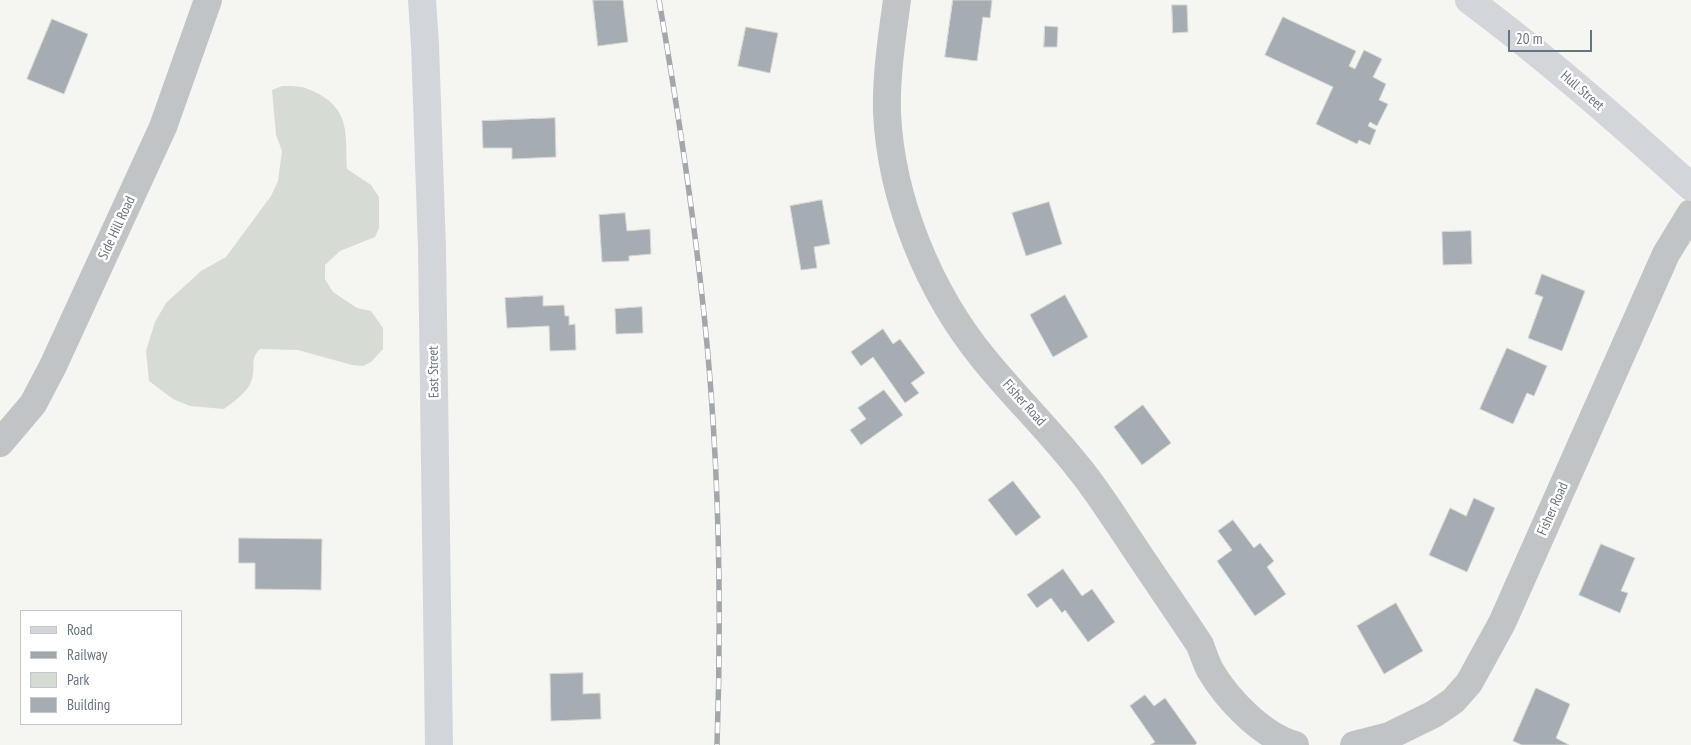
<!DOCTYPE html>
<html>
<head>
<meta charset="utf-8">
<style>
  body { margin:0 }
  #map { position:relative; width:1691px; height:745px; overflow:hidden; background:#f5f5f2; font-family:"PT Sans Narrow",sans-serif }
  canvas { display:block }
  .legend { position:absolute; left:20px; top:610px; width:162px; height:115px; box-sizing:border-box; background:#fff; border:1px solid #c2c7cc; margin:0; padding:6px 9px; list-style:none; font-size:15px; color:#677480 }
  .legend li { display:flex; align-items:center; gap:10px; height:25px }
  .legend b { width:25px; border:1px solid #c2c7cc }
  .scale { position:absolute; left:1508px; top:30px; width:84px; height:22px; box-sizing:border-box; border:2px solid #677480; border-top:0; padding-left:6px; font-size:15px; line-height:18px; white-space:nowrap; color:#677480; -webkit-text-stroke:4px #fff; paint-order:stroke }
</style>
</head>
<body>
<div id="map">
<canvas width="1691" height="745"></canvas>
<ul class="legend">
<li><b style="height:6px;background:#d2d6da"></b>Road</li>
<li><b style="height:6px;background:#a2a7ab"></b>Railway</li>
<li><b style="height:14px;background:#d6dcd3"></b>Park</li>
<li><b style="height:14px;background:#a6adb2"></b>Building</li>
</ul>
<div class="scale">20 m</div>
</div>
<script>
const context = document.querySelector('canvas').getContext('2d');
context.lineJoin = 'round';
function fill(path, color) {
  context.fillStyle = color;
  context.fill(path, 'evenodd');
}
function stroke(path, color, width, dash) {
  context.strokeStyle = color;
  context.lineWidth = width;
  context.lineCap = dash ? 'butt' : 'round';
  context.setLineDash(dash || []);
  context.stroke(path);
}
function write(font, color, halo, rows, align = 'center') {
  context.font = font + ' "PT Sans Narrow",sans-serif';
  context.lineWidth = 5;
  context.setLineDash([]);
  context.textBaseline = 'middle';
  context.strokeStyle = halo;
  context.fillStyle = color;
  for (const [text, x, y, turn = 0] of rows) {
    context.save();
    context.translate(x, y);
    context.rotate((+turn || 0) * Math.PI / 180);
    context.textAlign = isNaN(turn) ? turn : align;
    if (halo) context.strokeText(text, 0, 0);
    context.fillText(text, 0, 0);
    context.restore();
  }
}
fill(new Path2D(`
  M282,86C300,86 303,86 319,94C351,112 345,136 347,169L371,185L379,197V228L375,237L340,251L325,265V279L333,292L357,308L371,311L383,328V349L371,362L363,366L352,365L298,350L260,349C249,360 256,367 252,379C248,393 234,401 224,409L190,406L173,399L149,381L146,351L155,322L166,303L201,271L226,257L271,196L278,181L282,151L276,135L272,90Z`), '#d6dcd3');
const building = new Path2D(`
  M593,0H623L628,42L598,46Z
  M953,0H992L990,18L983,17L977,61L945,57Z
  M1172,5H1187L1188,32L1173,33Z
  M1283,17L1356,51L1349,66L1355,69L1364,50L1382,59L1373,77L1386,84L1379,100L1388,104L1377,126L1370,122L1368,126L1376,130L1370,145L1359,140L1357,144L1316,124L1333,87L1265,55Z
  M52,19L88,34L64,94L27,79Z
  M1045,26L1058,27L1057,47H1044Z
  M746,27L778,33L770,73L738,66Z
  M555,118L556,157L512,159V148H483L482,121Z
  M822,200L830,244L814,247L817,268L801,270L790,206Z
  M1049,202L1062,244L1026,256L1012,213Z
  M625,213L627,231L650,229L651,254L629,256V261L602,262L599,215Z
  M1471,231L1472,264L1443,265L1442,232Z
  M1542,274L1585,291L1562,351L1528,338L1543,297L1535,294Z
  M1065,295L1088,337L1053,357L1030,315Z
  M543,296V306L564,305L565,316H569V325L575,324L576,350L550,351L549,326L507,328L505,298Z
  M642,307L643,333L616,334L615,309Z
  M883,329L893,344L900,339L925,373L911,383L919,393L905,403L873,357L861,366L851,352Z
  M1507,348L1547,366L1534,396L1527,393L1513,424L1480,409Z
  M884,390L903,415L861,445L850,430L866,419L858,408Z
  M1143,405L1171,443L1142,465L1114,427Z
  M1013,481L1041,517L1016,536L988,500Z
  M1474,498L1495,508L1467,572L1429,555L1450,508L1466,516Z
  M1233,520L1254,548L1260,543L1274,561L1267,567L1286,594L1255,616L1217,561L1232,550L1218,531Z
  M239,538L322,539L321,590L255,589V563H239Z
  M1601,544L1635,558L1621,591L1628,593L1620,613L1579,595Z
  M1063,569L1082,596L1092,589L1115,622L1088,642L1065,610L1062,613L1051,598L1037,608L1027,595Z
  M1396,603L1423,651L1384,674L1357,626Z
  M583,673V694L600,693L601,719L551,721L550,674Z
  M1536,688L1570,704L1556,738L1569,745H1522L1513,741Z
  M1145,695L1154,706L1165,698L1197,743L1195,745H1150L1155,742L1130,706Z`);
fill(building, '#a6adb2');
stroke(building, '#d6d6d4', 1);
stroke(new Path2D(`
  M897,0C892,37 886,75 887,113C891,199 929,292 984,359C1014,396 1048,429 1078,467C1097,490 1113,516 1130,541C1153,576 1177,610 1200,645C1203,653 1206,662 1210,670C1227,699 1262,736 1295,745
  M0,443L33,404L53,366L163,127L208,0
  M1354,745L1389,736L1434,714L1453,701L1469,683L1502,623L1666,254L1691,213`), '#c1c4c7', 28);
stroke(new Path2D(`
  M422,0L425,45L432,248L439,745
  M1469,0C1547,58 1620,122 1691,187`), '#d2d6da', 28);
const rail = new Path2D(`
  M659,0C677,104 693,209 704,314C719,457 722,602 717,745`);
stroke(rail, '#a2a7ab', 5.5);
stroke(rail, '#fff', 4, [11]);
write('14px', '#677480', '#fff', [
  ["Hull Street",1582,91,41],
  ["Side Hill Road",117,228,-65],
  ["East Street",434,372,-91],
  ["Fisher Road",1024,403,48],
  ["Fisher Road",1553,509,-66]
]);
</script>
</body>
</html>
